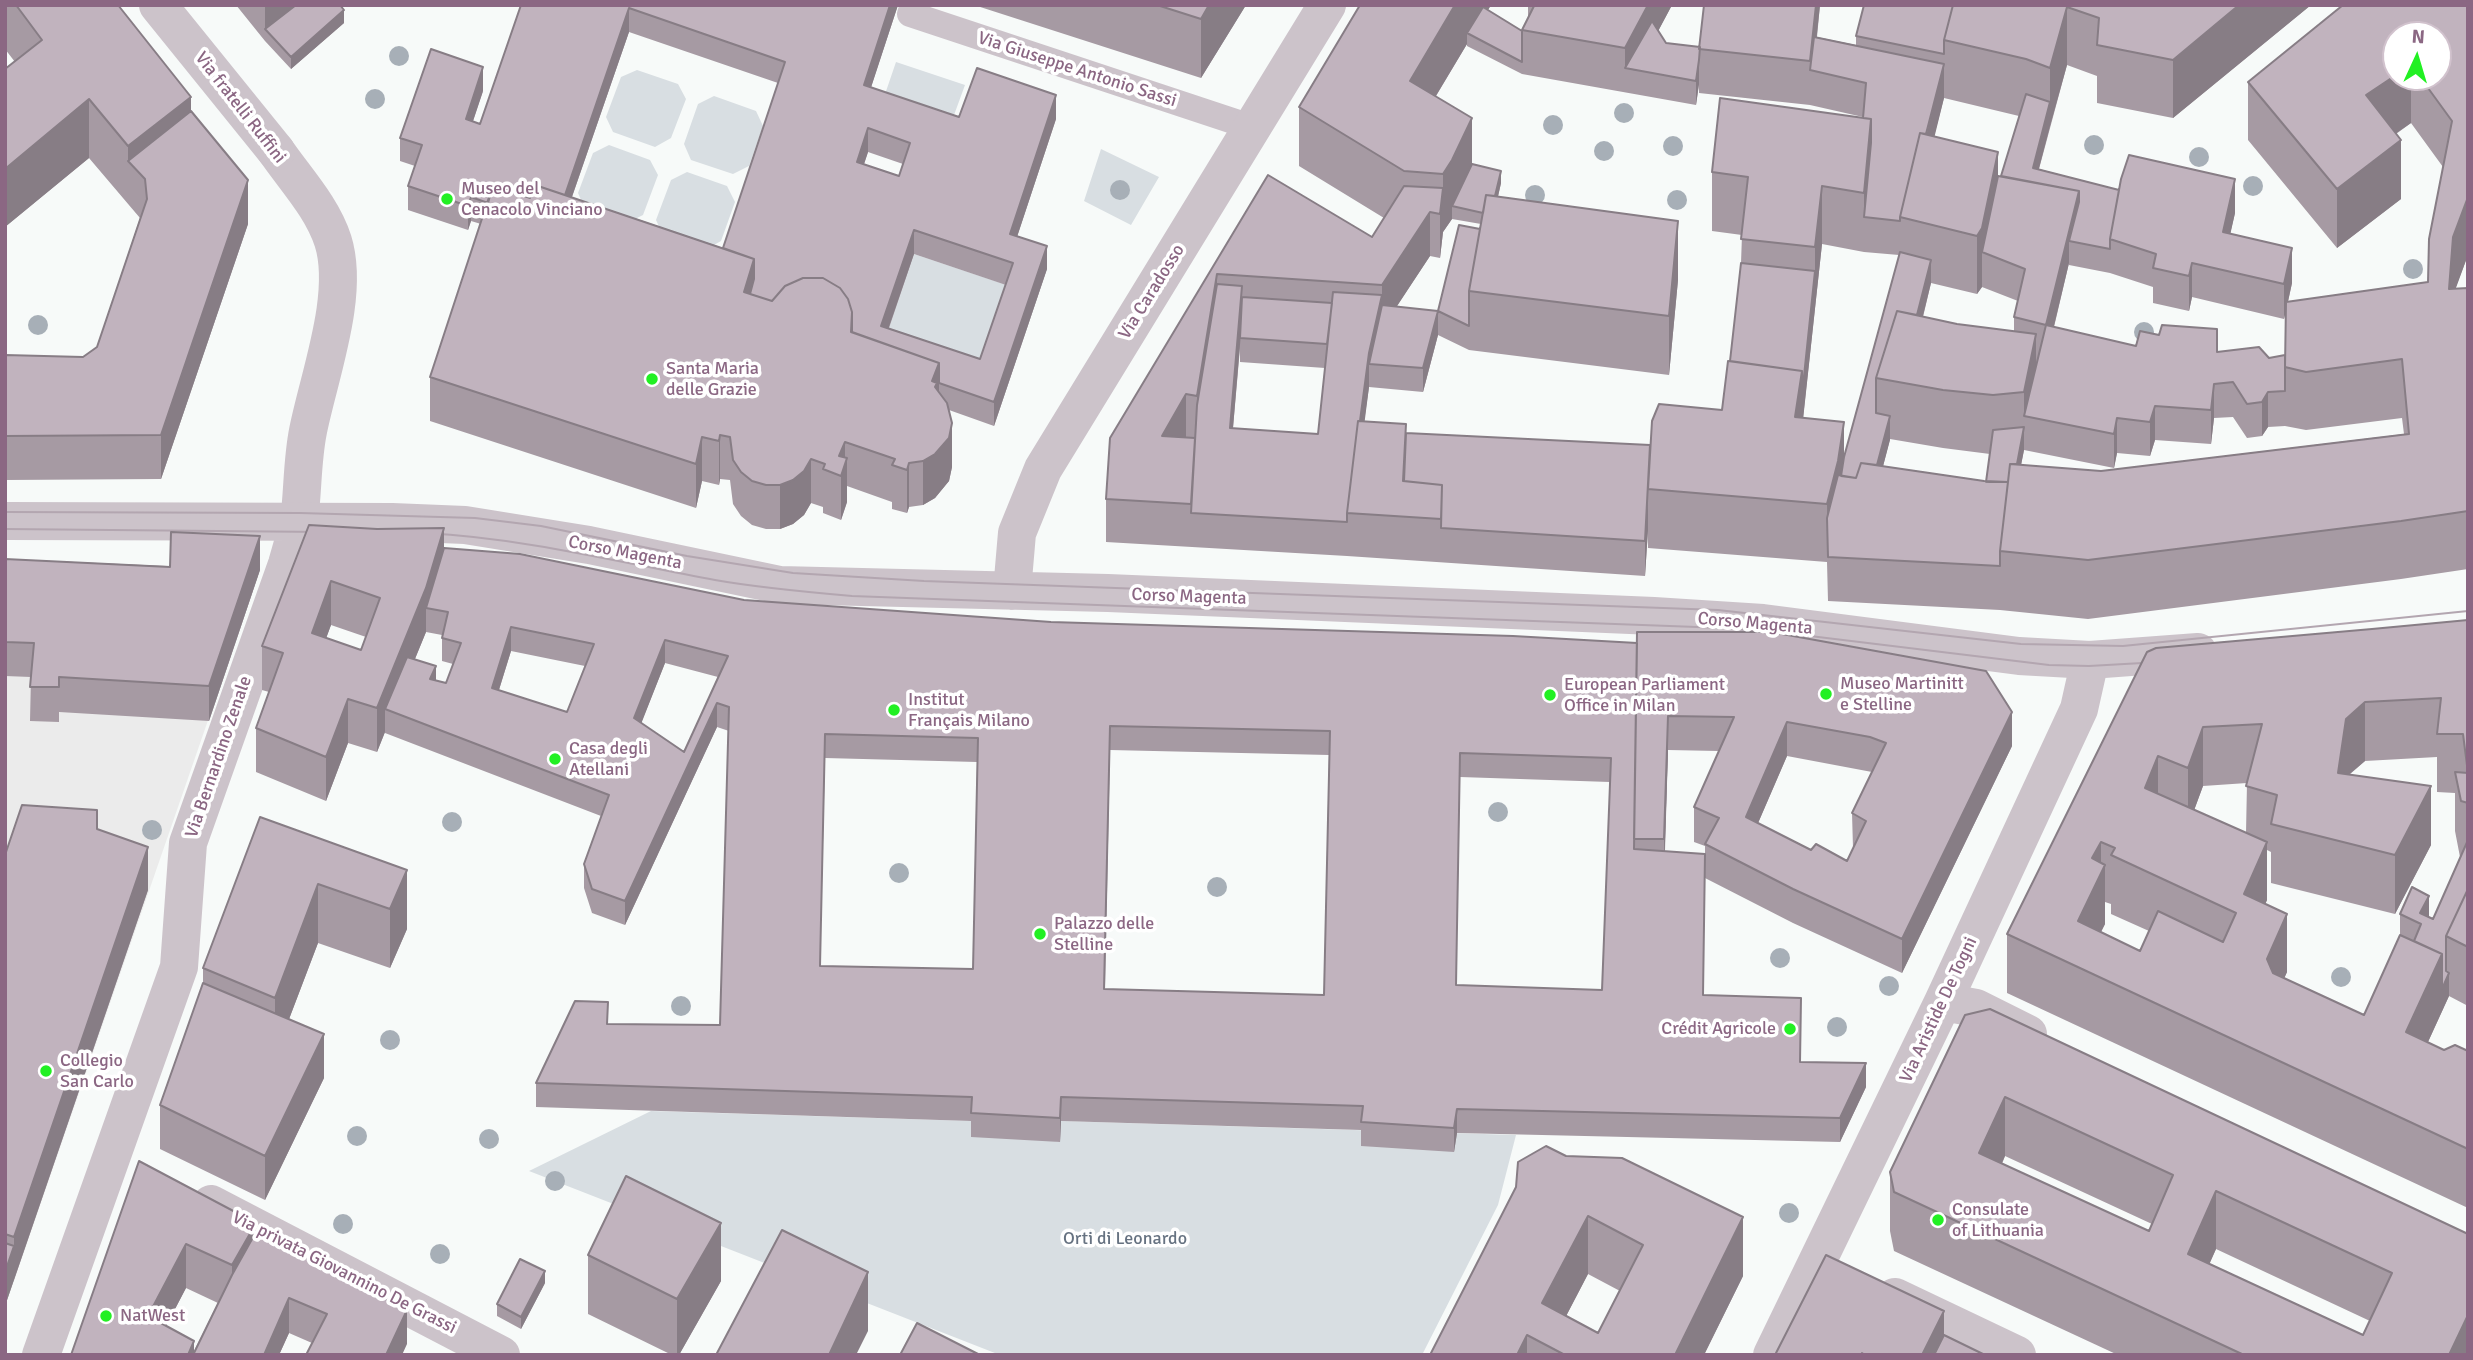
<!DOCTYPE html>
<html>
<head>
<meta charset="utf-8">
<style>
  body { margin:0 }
  #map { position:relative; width:2473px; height:1360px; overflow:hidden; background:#f7faf9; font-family:Signika,sans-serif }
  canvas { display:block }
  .frame { position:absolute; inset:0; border:7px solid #8b6783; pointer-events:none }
  .north { position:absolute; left:2382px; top:21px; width:70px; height:70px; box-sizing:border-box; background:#fff; border:2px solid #d1c2cd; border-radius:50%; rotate:4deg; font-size:19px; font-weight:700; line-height:28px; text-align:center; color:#8b6783 }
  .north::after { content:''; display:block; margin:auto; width:24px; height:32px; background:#22f023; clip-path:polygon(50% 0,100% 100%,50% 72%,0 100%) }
</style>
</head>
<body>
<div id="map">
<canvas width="2473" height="1360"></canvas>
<div class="frame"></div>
<div class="north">N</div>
</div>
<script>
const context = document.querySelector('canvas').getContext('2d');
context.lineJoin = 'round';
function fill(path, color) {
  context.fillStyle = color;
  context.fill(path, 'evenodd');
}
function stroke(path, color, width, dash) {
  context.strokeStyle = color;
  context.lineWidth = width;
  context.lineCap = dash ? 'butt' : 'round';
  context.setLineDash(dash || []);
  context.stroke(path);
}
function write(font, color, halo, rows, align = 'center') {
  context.font = font + ' Signika,sans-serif';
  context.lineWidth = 7;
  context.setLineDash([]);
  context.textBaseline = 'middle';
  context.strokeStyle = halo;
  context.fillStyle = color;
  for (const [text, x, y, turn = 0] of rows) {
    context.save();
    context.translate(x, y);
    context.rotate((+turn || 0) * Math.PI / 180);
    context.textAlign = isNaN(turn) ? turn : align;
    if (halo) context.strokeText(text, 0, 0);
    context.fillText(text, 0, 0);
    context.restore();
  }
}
fill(new Path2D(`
  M217,568L260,570L14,1281L5,1278V593Z`), '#ebebeb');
fill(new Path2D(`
  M896,62L965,85L950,126L882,103Z
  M637,70L678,84L686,99L671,138L655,147L613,132L606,117L621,77Z
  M714,96L756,111L763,126L749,166L733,174L691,160L684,144L698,104Z
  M609,145L650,160L658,175L643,215L627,223L585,209L578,193L593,153Z
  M1101,149L1159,177L1131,225L1084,201Z
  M687,172L727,186L735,202L721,241L705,250L663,235L656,220L671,180Z
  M914,254L1013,287L980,383L881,350Z
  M651,1111L972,1121L1059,1142L1061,1121L1516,1135L1498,1205L1422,1355H1000L529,1171Z`), '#d8dee2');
stroke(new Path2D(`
  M913,5L910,14L1254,128`), '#ccc3ca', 26);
stroke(new Path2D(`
  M276,151C296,180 322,207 333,241C350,295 319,376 308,431C302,461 303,491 299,522`), '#ccc3ca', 38);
stroke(new Path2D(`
  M158,5L276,151
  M5,521L392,522L465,525L589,545L780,585L1108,593L1654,616L1763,623L2019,656L2090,660L2198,652
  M1012,591L1017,533L1043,469L1327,5
  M1943,1002L1976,1008L2028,1034
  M211,1204L501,1355
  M1895,1297L2017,1355
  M41,1355L179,967L188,843L287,564L299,522
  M1772,1355L1943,1002L2079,709L2090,660`), '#ccc3ca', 38);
stroke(new Path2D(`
  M5,512L300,513L475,518L541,526L687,556L793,573L924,581L1718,610L2021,644L2123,646L2468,611
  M5,529L324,532
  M425,533C523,538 618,562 715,580C760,588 806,592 852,596L1724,628L1810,636L2049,665L2089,666L2160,662`), '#b3a6b0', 2);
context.fillStyle = '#a7afb7';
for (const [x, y] of [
  [399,56],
  [375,99],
  [1624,113],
  [1553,125],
  [2094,145],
  [1673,146],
  [1604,151],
  [2199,157],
  [2253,186],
  [1120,190],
  [1535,195],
  [1677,200],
  [2413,269],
  [38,325],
  [2144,332],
  [1498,812],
  [452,822],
  [152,830],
  [899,873],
  [1217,887],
  [1780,958],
  [2341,977],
  [1889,986],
  [681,1006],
  [1837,1027],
  [390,1040],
  [357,1136],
  [489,1139],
  [555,1181],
  [1789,1213],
  [343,1224],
  [440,1254]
]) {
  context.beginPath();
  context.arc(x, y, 10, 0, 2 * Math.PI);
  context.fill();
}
fill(new Path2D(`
  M5,5H118L191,111L248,224L161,479L5,480V355L83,357L97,347L140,218L89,158L5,227L15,62L5,49Z
  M236,5H340L344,23L291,69L265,41Z
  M521,5H898L871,87L959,117L1056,119L1017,237L1047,269L994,426L949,410L952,467L949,481L935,498L923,505L909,507L907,513L892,509V502L847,486V502L841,520L823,513V507L811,503L804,515L793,524L780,529H766L752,525L741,516L733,504L730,480L720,479L719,485L702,481L696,508L430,421V377L481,224L471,221L468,230L408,210V186L415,166L400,161V138L483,91L473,121L480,124ZM629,32L778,83L723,248L572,197ZM868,152L903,164L899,176L864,164ZM914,254L1006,285L980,359L889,328Z
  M974,5H1246L1201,78Z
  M1360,5H1491L1488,10L1522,31L1528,18V5H1672L1658,31L1666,43L1700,47L1820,5L1817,37L1856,45V36L1864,5H2311L2173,118L2097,103V76L2067,65L2039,169L2119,190L2235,213L2230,234L2292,283L2288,302L2428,282L2443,167L2411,123L2396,134L2401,199L2337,248L2248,140V82L2467,5L2468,255L2455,289L2468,288V569L2401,579L2088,619L2000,610L1828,601L1827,562L1648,548V530L1645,576L1347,556L1106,542V499L1110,438L1268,175L1372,237L1384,218L1299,166V107ZM2438,35V77H2396ZM1467,44V46L1522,74L1696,105L1699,84V93L1810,105L1863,117L1712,172V231L1742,235L1741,263L1730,361L1722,410L1650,445L1406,433L1364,422L1369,387L1423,392L1438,335L1469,350L1669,375L1678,280L1498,197L1501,183L1472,164L1436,96ZM1944,98L2019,116L2001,176H1998L1934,136ZM1452,219L1481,224L1480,229L1438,311L1396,307L1430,256L1440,258L1443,232ZM1822,244L1864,252L1899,255L1844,457L1803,418ZM2069,263V265L2110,273L2153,287V303L2189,311L2192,297L2284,319L2286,310L2285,355L2269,358L2217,352L2136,346L2054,327ZM1931,283L1977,294L1982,287L2018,301L2014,317V331L1957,324L1923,317ZM1240,348V362L1325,368L1318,434L1233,428ZM2233,417L2247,438L2262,436L2268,427L2285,426L2306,430L2402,418L2404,434L2101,471L2021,465L2024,450L2114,468L2117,453L2150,456L2155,440L2211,444L2214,418ZM1890,439L1943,448L1990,454L1986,481L1883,466Z
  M309,525L744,600L2012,746L1902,973L1793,923L1705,878L1703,995L1800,1062L1866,1087L1840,1142L1457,1133L1454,1152L1361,1146V1130L1061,1121L1060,1142L971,1137V1121L536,1107V1083L608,1024L720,1025L729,731L717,727L625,925L592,913L584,888V864L601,816L385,733V732L377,752L348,743L326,801L256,772V728L269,692L262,690V646ZM331,625L366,637L361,650L326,638ZM426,632L442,635V661L453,664L446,683L436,680L415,659ZM511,651L585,666L567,712L499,690ZM665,663L718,677L684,752L641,723ZM1110,750L1329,755L1324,995L1105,989ZM1668,750L1719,751L1694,807V842L1705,846V854L1665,851ZM1787,756L1872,772L1852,813L1853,848L1847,861L1811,850L1758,823ZM825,758L977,762L973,969L820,966ZM1460,777L1610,782L1602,990L1456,985Z
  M5,559L260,570L209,721L59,712V722L30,721L31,677L5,676Z
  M2468,620V1006L2449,996L2428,1042L2444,1050L2468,1051V1208L2007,993V934L2147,652ZM2437,757V792L2455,793V831L2460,857L2433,919L2400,914V936L2364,1015L2284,978L2287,972L2265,904L2267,900V850L2271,852V883L2395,914L2431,845L2349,775L2365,761ZM2247,783L2246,833L2194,810L2203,786ZM2105,902L2111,904V914L2149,931L2140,951L2101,932L2105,924Z
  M260,817L407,870V929L390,968L318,943L289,1019L324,1078L265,1200L160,1149V1105L203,983V968Z
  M97,830L148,890L5,1306V855Z
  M1965,1015L2468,1234V1355H2118L1894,1251L1890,1231V1172ZM2005,1156L2152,1224L2149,1231L2002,1164ZM2216,1249L2370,1321L2363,1335L2209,1264Z
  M139,1161L256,1232L407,1344L312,1343L289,1333L279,1355H71ZM186,1288L218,1303L194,1351L166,1326Z
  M1516,1187L1743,1276L1704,1355H1430ZM1588,1274L1620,1291L1598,1333L1566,1316Z
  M588,1255L721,1281L679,1355H672L588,1314Z
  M545,1283L521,1329L497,1316V1304Z`), '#a69aa3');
fill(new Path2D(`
  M267,5H310L265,29V7Z
  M890,5H898L864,109V85Z
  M1209,5H1246L1201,78V19Z
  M1455,5H1491L1472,36L1467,33V44L1410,139V81Z
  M1648,5H1672L1637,71L1625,68V48Z
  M1816,5H1820L1813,71L1810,70V61Z
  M2239,5H2311L2173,118V60Z
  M2067,7V65L2050,126V68Z
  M629,8V32L558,237V214Z
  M344,10V23L291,69V57Z
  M1699,60V84L1696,105V81Z
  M1944,64V98L1914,220L1906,218Z
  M483,67V91L466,142V119Z
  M2396,75V77H2411V123L2366,154V95Z
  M1056,95V119L1010,258V234Z
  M191,97V155L145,179L128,161V146Z
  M89,99V158L5,227V169Z
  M2050,102V126L2033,191V168Z
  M1472,118V176L1452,206V219L1443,232L1440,258V214L1443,188V174Z
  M1871,119V177L1864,217V193Z
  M868,128V152L857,185V162Z
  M2401,140V199L2337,248V189Z
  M1998,152V210L1982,252V287L1977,294V236Z
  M1501,171V183L1491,226V214Z
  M2235,179V213L2223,267V232Z
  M248,180V224L161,479V435Z
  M1822,186V244L1802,429L1795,417L1815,272V247Z
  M2079,191V226L2069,241V263L2046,359V325Z
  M471,197V221L468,230V206Z
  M2468,197V255L2453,296L2449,289L2453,237Z
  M1430,212V256L1382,329L1369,364V387L1353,513H1348L1369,353L1382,295V285Z
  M1678,221V280L1669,375V316Z
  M914,230V254L881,350V326Z
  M1047,246V269L994,426V402Z
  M2292,248V283L2284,319V284Z
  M754,259V303L744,292Z
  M1931,260V283L1909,372V348Z
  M2192,263V297L2189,311V276Z
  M1217,274V318L1197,440V396Z
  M1242,286V321L1230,463V428Z
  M1438,311V335L1423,392V368Z
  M2036,334V393L2024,416V392Z
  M939,363V407L932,381Z
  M2214,384V418L2211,444V410Z
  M2268,392V427L2262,436V402Z
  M1186,394V438L1162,436Z
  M2155,406V440L2150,456V422Z
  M1890,416V440L1872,508V484Z
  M2117,418V453L2114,468V434Z
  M1844,422V481L1838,519L1828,559L1827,504Z
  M952,423V467L949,481L935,498L923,505V461Z
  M2024,427V450L2009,526V503Z
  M720,435V479L719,485V441Z
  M702,437V481L696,508V464Z
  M845,442V464L847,458V502L841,520V476L839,456Z
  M811,459V503L804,515L793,524L780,529V485Z
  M909,463V507L907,513V470Z
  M1648,495V530L1645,576V541Z
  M444,528V572L426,608V632L393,712L385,709V732L377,752V708Z
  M260,536V570L209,721V686Z
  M331,581V625L312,677V633Z
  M511,627V651L492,712V688Z
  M665,640V663L634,742V718Z
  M436,666V690L430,679Z
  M348,699V743L326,801V757Z
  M2365,702V761L2346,777L2338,773L2346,719Z
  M717,703V727L625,925V901Z
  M2012,712V746L1902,973V939Z
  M1668,716V750L1664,874V839Z
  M1787,722V756L1746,851V817Z
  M2203,727V786L2188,827V768Z
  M2158,756V815L2145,788Z
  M2431,786V845L2395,914V855Z
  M2101,842V872L2105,865V924L2082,969L2078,921L2092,858Z
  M2267,842V900L2244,953V894Z
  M148,847V890L5,1306V1272L14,1246V1237Z
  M407,870V929L390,968V909Z
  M318,884V943L275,1056V998Z
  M2429,896V919L2420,913Z
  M2287,914V972L2267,1018V959Z
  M2442,954V989L2449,973V996L2406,1090V1032Z
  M324,1034V1078L265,1200V1156Z
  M1866,1063V1087L1840,1142V1118Z
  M1061,1097V1121L1060,1142V1118Z
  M2005,1097V1156L1979,1212V1153Z
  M1457,1109V1133L1454,1152V1128Z
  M2216,1191V1249L2188,1313V1254Z
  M1588,1216V1274L1550,1347L1542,1303Z
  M1743,1217V1276L1704,1355H1675Z
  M256,1223V1267L232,1309V1265Z
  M721,1223V1281L679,1355H677V1299Z
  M186,1244V1288L151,1355L148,1316Z
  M545,1271V1283L521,1329V1317Z
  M868,1272V1331L856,1355H829Z
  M289,1298V1333L279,1355H264Z
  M407,1310V1344L402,1355H386Z
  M1944,1311V1355H1922Z
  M2468,1315V1355H2449Z
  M1527,1335V1355H1517Z
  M194,1341V1355H188Z`), '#877d85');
const building = new Path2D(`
  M16,5H118L191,97L128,146L89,99L5,169V69L42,40Z
  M296,5H340L344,10L291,57L265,29Z
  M521,5H890L864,85L959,117L977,68L1056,95L1010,234L1047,246L994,402L939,383V363L852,332V312L848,299L840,288L823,278H803L785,286L772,301L750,294L754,279V259L723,248L785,62L629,8L565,195L535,185L530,198L493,185L488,203L471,197L468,206L408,186L422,145L400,138L431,49L483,67L466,119L480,124ZM868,128L910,143L899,176L857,162ZM914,230L1013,263L980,359L881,326Z
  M1157,5H1209L1201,19Z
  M1360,5H1455L1410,81L1472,118L1452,160L1443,174L1404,171L1299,107Z
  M1532,5H1648L1625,48L1522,30L1534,6Z
  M1704,5H1816L1810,61L1699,49Z
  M1864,5H1953L1944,40V54L1856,36Z
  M1953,5H2239L2173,60L2097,45L2099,18L2067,7L2050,68L2026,59L1944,40Z
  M2343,5H2467L2468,6V197L2453,237L2449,289L2468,288V511L2401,521L2088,560L2000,551L2010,464L2101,471L2409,434L2402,359L2306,372L2285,367L2286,302L2428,282L2429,239L2452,121L2420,77H2438V35H2396V75L2366,95L2401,140L2337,189L2248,82Z
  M1483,7L1522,31V62L1467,33Z
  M1652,21L1666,43L1700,47L1699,60L1696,81L1625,68Z
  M1814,37L1944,64L1926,134L1920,133L1900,217V221L1864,217L1871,143V119L1863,118L1866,83L1810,70Z
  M2026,94L2050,102L2033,168L2119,190L2110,239V249L2069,241L2079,202V191L2001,176Z
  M1720,98L1871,119L1864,193L1822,186L1815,247L1741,239L1748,177L1712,172Z
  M191,111L248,180L161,435L5,436V355L83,357L97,347L147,199L145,179L128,161Z
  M1920,133L1998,152L1982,228L1977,236L1900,217Z
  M2129,155L2235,179L2223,232L2292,248L2284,284L2192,263L2189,276L2153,268L2156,254L2110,239L2121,179Z
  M1472,164L1501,171L1495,196L1486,195L1483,213L1452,206Z
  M1268,175L1372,237L1404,186L1443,188L1440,214L1430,212L1382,285L1217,274L1197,396L1186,394L1162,436L1195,438L1191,504L1106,499L1110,438Z
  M1998,176L2079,191L2046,325L2014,317L2025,269L1982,252Z
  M493,185L530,198L535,185L754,259L744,292L772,301L785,286L803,278H823L840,288L848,299L852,312L851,332L939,363L932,381L937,383L935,387L947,403L952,423L949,438L935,454L923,461L909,463L907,470L892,465L895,459L845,442L839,456L847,458L841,476L823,469L825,464L811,459L804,471L793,480L780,485H766L752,481L741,472L733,460L730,437L720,435L719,441L702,437L696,464L430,377Z
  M1486,195L1678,221L1669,316L1469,291Z
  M1459,225L1480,229L1469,291V326L1438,311L1423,368L1369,364L1382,305L1438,311Z
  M1900,252L1931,260L1917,315L1897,311L1876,378V413L1890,416L1877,465L1861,463L1856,478L1841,476L1844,457Z
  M1741,263L1815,271L1802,395V371L1730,361Z
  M1217,284L1242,286L1230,428L1318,434L1333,292L1382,295L1369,353L1360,421H1358L1347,513V522L1191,513L1197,405Z
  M1242,297L1332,303L1327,344L1240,338Z
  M1897,311L1957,324L2036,334L2024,392L1993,395L1943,390L1876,378Z
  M2046,325L2136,346L2140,331L2159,335L2162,325L2217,329V352L2259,347L2269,358L2285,355V391L2268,392L2262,402L2247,404L2233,382L2214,384L2211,410L2155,406L2150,422L2117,418L2114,434L2024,416Z
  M1728,361L1802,371L1795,417L1844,422L1838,461L1827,504L1648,489L1652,421L1659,404L1722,410Z
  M1358,421L1406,424L1403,481L1442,485L1441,519L1347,513Z
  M2024,427L2017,464H2010L2008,482H1986L1993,430Z
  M1406,433L1650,445L1645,541L1441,528L1442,485L1404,481Z
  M1861,463L1984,481L2008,482L2000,551V566L1828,557L1827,518L1838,475L1856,478Z
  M309,525L377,529L444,528L426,588L377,708L348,699L326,757L256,728L283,653L262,646ZM331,581L380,598L361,650L312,633Z
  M171,532L260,536L209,686L59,677V687H30L34,643L5,642V559L170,567Z
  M444,548L520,554L744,600L1051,622L1513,636L1637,643L1634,849L1705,854L1703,995L1801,998L1800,1062L1866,1063L1840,1118L1457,1109L1454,1128L1361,1122L1363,1106L1061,1097L1060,1118L971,1113L972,1097L536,1083L575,1001L608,1002L607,1024L720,1025L729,707L717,703L625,901L592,889L584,864L609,795L385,709L407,657L436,666L430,679L446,683L461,643L442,638L448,612L426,608ZM511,627L594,644L567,712L492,688ZM665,640L728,656L684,752L634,718ZM1110,726L1330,731L1324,995L1104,989ZM825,734L978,738L973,969L820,966ZM1460,753L1611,758L1602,990L1456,985Z
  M2468,620V773L2463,734H2437L2441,698L2365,702L2346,719L2338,773L2431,786L2395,855L2271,824L2277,795L2246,786L2262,724L2203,727L2188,768L2158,756L2145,788L2267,842L2244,894L2287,914L2267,959L2273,973L2364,1015L2400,935L2442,954L2406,1032L2444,1050L2455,1045L2468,1051V1149L2007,934L2147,652L2156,648L2372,629ZM2101,842L2115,848L2111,855L2236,913L2223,942L2158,911L2140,951L2078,921L2105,865L2092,858Z
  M1637,632H1771L1986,671L2012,712L1902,939L1793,889L1705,844L1719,818L1694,807L1734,717L1668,716L1664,839H1634ZM1787,722L1870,737L1886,743L1852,813L1866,821L1847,861L1816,844L1811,850L1746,817Z
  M2455,772L2468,773V803L2461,801Z
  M22,805L97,810V829L148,847L14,1237L5,1234V855Z
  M260,817L407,870L390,909L318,884L275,998L203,968Z
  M2468,840V889L2446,936V971L2449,973L2442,989V954L2414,941L2421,924L2400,914L2412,887L2429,896L2420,913L2433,919Z
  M2468,889V947L2446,936Z
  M203,983L324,1034L265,1156L160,1105Z
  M1990,1009L2468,1234V1315L2449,1355H2244L1894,1192L1890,1172L1965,1015ZM2005,1097L2173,1175L2149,1231L1979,1153ZM2216,1191L2392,1273L2363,1335L2188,1254Z
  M1546,1146L1566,1156L1622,1158L1743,1217L1675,1355H1565L1527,1335L1517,1355H1430L1516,1187L1518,1162ZM1588,1216L1643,1245L1598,1333L1542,1303Z
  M139,1161L256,1223L232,1265L186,1244L148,1316L194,1341L188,1355H71Z
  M626,1176L721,1223L677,1299L588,1255Z
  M782,1230L868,1272L829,1355H716Z
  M256,1232L407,1310L386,1355H306L327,1314L289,1298L264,1355H193L232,1275Z
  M5,1243L14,1246L5,1272Z
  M1826,1255L1944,1311L1922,1355H1865L1862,1353L1861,1355H1775Z
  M520,1259L545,1271L521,1317L497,1304Z
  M917,1323L980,1355H900Z
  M1944,1335L1985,1355H1934Z`);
fill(building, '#c1b3be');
stroke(building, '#877d85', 2);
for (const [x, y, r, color] of [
  [447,199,7,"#22f023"],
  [652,379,7,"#22f023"],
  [1826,694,7,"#22f023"],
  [1550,695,7,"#22f023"],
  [894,710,7,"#22f023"],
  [555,759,7,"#22f023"],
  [1040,934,7,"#22f023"],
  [1790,1029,7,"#22f023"],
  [46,1071,7,"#22f023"],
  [1938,1220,7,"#22f023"],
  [106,1316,7,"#22f023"]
]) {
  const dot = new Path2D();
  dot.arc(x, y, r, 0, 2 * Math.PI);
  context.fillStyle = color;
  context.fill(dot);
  stroke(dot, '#fff', 2.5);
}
write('18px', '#8b6783', '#fff', [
  ["Via Giuseppe Antonio Sassi",1077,70,18],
  ["Via fratelli Ruffini",240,108,52],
  ["Via Caradosso",1152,292,-58],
  ["Corso Magenta",625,553,11],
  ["Corso Magenta",1189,597,2],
  ["Corso Magenta",1755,624,5],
  ["Via Bernardino Zenale",219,757,-71],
  ["Via Aristide De Togni",1939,1010,-65],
  ["Via privata Giovannino De Grassi",344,1273,27]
]);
write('18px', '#8b6783', '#fff', [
  ["Museo del",461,189],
  ["Cenacolo Vinciano",461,210],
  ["Santa Maria",666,369],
  ["delle Grazie",666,390],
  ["Museo Martinitt",1840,684],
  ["e Stelline",1840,705],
  ["European Parliament",1564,685],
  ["Office in Milan",1564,706],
  ["Institut",908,700],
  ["Français Milano",908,721],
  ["Casa degli",569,749],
  ["Atellani",569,770],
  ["Palazzo delle",1054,924],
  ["Stelline",1054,945],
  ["Crédit Agricole",1776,1029,"right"],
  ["Collegio",60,1061],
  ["San Carlo",60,1082],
  ["Consulate",1952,1210],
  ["of Lithuania",1952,1231],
  ["NatWest",120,1316]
], 'left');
write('18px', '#667281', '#fff', [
  ["Orti di Leonardo",1125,1239]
]);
</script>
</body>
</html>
